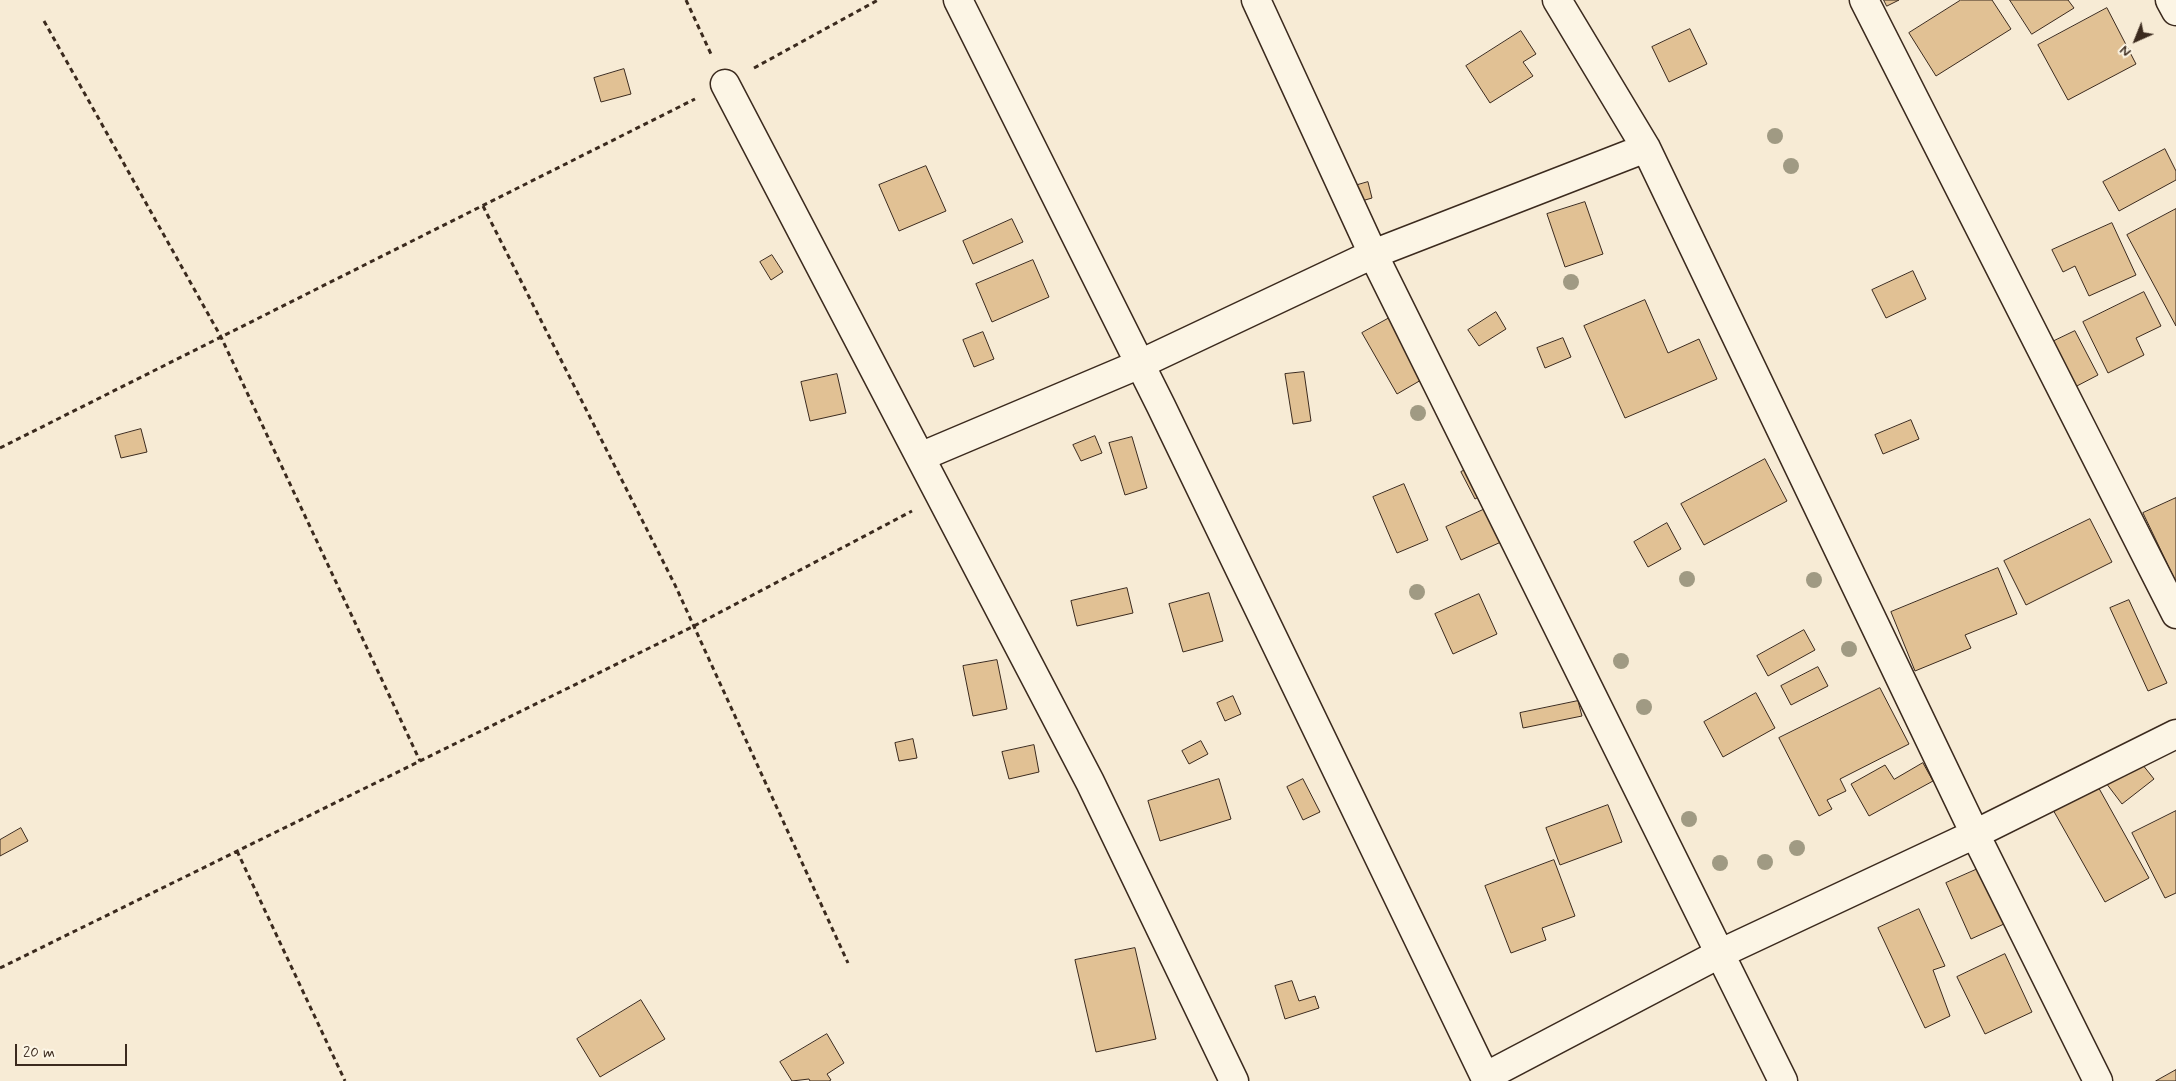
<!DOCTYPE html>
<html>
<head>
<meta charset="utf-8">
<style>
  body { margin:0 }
  #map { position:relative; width:2176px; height:1081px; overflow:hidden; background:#f7ebd5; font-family:Mynerve,sans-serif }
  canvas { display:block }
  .north { position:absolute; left:2111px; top:15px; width:50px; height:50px; -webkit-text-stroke:4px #fcf5e5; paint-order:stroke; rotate:224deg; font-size:14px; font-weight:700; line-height:20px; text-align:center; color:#3b2a1e }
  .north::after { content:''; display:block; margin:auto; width:18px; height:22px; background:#3b2a1e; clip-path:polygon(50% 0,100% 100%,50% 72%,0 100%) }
  .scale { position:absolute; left:15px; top:1044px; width:112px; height:22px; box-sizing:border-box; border:2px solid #3b2a1e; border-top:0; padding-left:6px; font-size:15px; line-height:18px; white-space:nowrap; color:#3b2a1e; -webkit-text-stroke:4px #fcf5e5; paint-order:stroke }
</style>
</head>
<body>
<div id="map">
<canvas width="2176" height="1081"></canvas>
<div class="north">N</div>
<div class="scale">20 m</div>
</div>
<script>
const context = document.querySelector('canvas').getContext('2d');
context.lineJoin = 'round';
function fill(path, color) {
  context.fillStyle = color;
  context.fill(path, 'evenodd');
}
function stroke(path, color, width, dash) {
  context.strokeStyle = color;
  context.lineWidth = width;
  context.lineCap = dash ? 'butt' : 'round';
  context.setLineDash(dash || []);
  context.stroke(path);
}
const building = new Path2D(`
  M1884,0H1899L1887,6Z
  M1961,0H1992L2011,29L1936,76L1909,33Z
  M2010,0H2068L2074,8L2032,34Z
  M2107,8L2136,64L2068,100L2038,45Z
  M1690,29L1707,64L1669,82L1652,47Z
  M1521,31L1536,54L1523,62L1533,76L1490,103L1466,66Z
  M624,69L631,94L601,102L594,78Z
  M2165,149L2176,171V180L2119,211L2103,182Z
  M926,166L946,211L899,231L879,185Z
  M1368,182L1372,198L1341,207L1337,191Z
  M1585,202L1603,254L1565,267L1547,214Z
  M2176,209V326L2127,235Z
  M1012,219L1023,242L973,264L963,241Z
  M2112,223L2136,275L2089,296L2075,266L2063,272L2052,250Z
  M772,255L783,272L771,280L760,262Z
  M1033,260L1049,297L992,322L976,284Z
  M1913,271L1926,299L1886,318L1872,290Z
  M2144,292L2161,326L2136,338L2144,355L2108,373L2083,322Z
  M1645,300L1668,353L1699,339L1717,379L1625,418L1584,326Z
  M1496,312L1506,329L1479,346L1468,330Z
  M1393,316L1428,376L1397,394L1362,333Z
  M2075,331L2098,375L2073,388L2050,343Z
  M983,332L994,359L974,367L963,340Z
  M1563,338L1571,357L1545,368L1537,348Z
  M1304,372L1311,421L1293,424L1285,374Z
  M837,374L846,413L810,421L801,382Z
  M1911,420L1919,439L1883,454L1875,435Z
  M141,429L147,452L121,458L115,436Z
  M1095,436L1102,453L1081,461L1073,445Z
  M1132,437L1147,488L1125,495L1109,443Z
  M1765,459L1787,501L1704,545L1681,504Z
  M1481,462L1495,488L1475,499L1461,472Z
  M1404,484L1428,540L1397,553L1373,497Z
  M2176,498V582L2143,513Z
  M1485,509L1501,542L1461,560L1446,527Z
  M2090,519L2112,562L2026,605L2004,561Z
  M1667,523L1681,549L1648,567L1634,542Z
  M1998,568L2017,614L1965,635L1971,648L1915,671L1891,612Z
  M1127,588L1133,613L1077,626L1071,601Z
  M1209,593L1223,641L1183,652L1169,604Z
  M1479,594L1497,634L1453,654L1435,614Z
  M2129,600L2167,683L2148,691L2110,608Z
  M1804,630L1815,650L1768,676L1757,656Z
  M997,660L1007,709L973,716L963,666Z
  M1818,667L1828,686L1791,705L1781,686Z
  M1880,688L1909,744L1840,779L1846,791L1827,800L1832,809L1819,816L1779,738Z
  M1756,693L1775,728L1723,757L1704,722Z
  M1233,696L1241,714L1225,721L1217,703Z
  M1578,701L1582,716L1523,728L1520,713Z
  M913,739L917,758L899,761L895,743Z
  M1201,741L1208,754L1189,764L1182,751Z
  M1034,745L1039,772L1009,779L1002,752Z
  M2138,759L2154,779L2122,804L2106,783Z
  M1923,763L1933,781L1869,816L1851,784L1885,765L1894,779Z
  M1219,779L1231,819L1160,841L1148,801Z
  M1303,779L1320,812L1303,820L1287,787Z
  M2096,783L2149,878L2105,902L2052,808Z
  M1608,805L1622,842L1560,865L1546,828Z
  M2176,811V893L2165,898L2132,833Z
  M21,828L28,841L0,856V840Z
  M1554,860L1575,916L1542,928L1546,940L1511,953L1485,886Z
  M1980,868L2004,924L1971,939L1946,883Z
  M1919,909L1945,966L1933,970L1950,1016L1925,1028L1878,928Z
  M1135,948L1156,1039L1096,1052L1075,960Z
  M2005,954L2032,1012L1985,1034L1957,977Z
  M1292,981L1299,1001L1315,996L1319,1008L1285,1019L1275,986Z
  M641,1000L665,1039L600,1077L577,1039Z
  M827,1034L844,1063L827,1074L831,1080L829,1081H810L809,1079L792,1081L780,1062Z
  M2176,1070V1081H2156Z`);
fill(building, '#e1c194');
stroke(building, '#3b2a1e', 1);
const minor = new Path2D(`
  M958,0L1161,406L1487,1081
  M1256,0L1373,254L1783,1081
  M1557,0L1646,148L1975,834L2098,1081
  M1864,0L2176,614
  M2170,0L2176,11
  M725,84L1090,782L1234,1081
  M920,457L1140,364L1373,254L1646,148
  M1485,1077L1719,954L1975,834L2176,734`);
stroke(minor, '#3b2a1e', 31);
stroke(new Path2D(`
  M686,0L711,54
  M44,21L221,337L420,761
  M754,68L878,0
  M483,206L675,585L848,963
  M0,448L695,99
  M237,851L345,1081
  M0,968L694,626L912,511`), '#3b2a1e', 3, [5, 4]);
stroke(minor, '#fcf5e5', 28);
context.fillStyle = '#a09a83';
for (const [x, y] of [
  [1775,136],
  [1791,166],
  [1571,282],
  [1418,413],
  [1687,579],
  [1814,580],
  [1417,592],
  [1849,649],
  [1621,661],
  [1644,707],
  [1689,819],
  [1797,848],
  [1765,862],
  [1720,863]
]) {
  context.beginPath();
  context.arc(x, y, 8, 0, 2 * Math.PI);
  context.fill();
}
</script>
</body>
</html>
